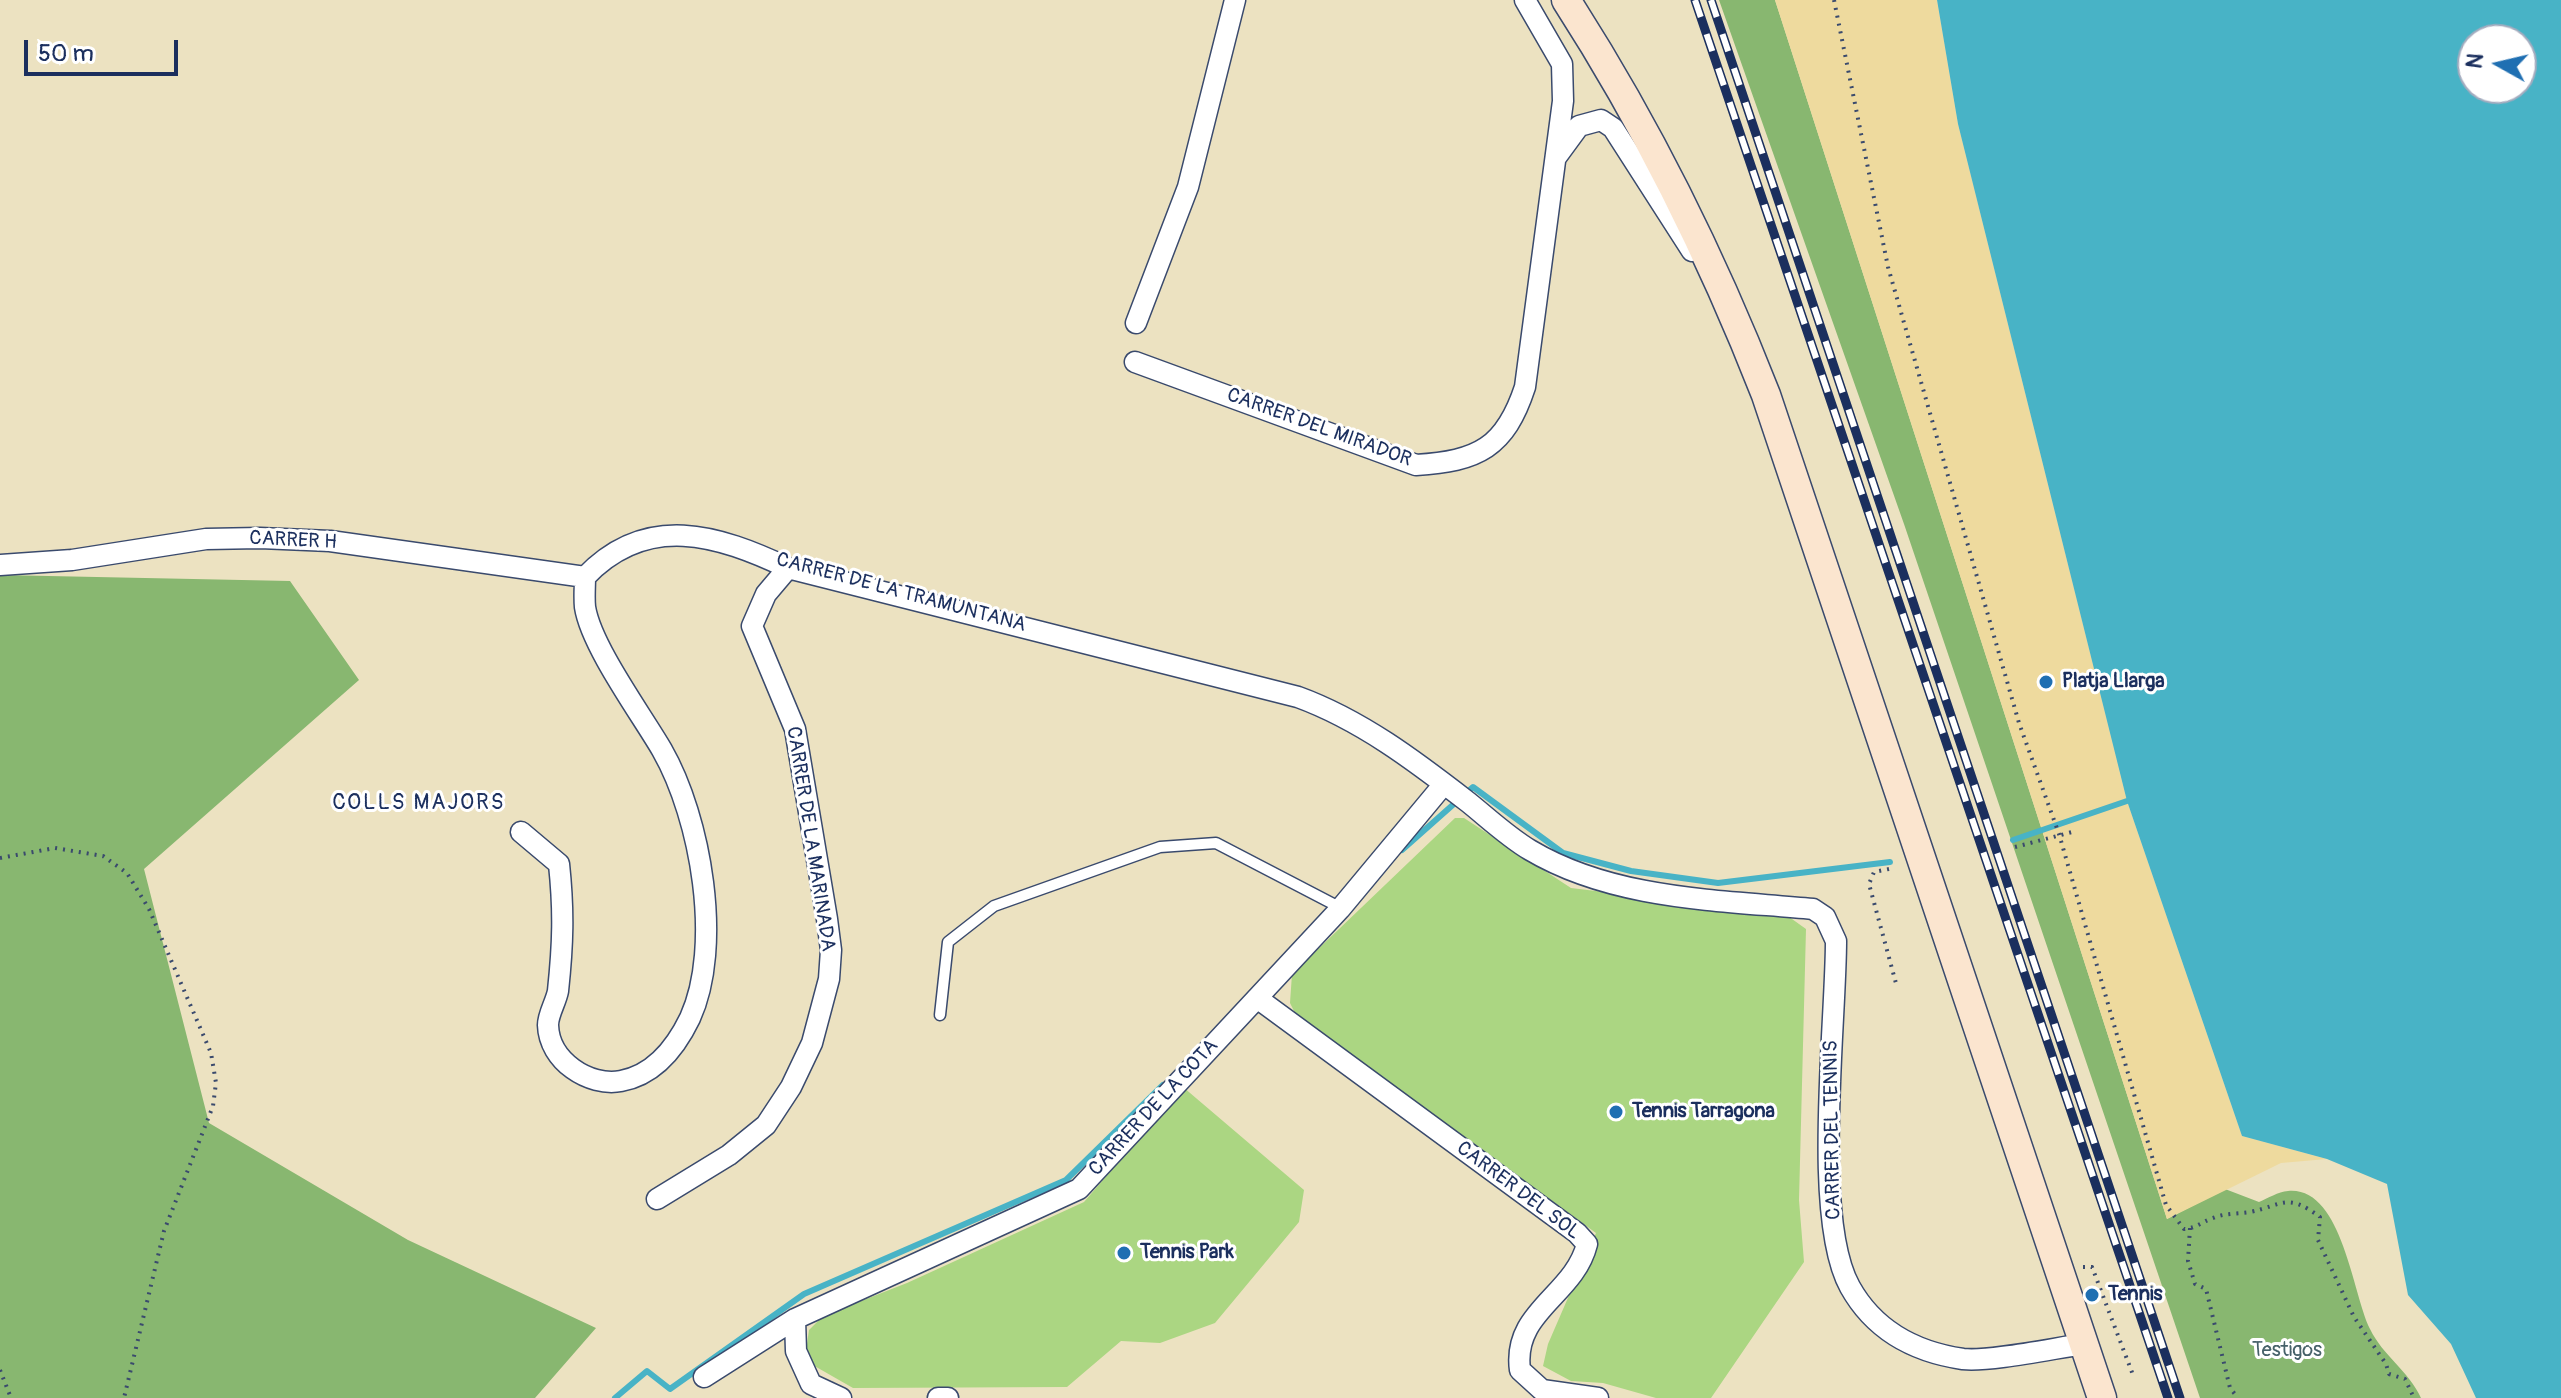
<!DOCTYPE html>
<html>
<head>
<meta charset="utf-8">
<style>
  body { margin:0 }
  #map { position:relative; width:2561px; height:1398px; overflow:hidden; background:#ece2c1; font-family:Pangolin,sans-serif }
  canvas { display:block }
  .north { position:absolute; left:2457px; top:24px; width:80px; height:80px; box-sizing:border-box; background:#fff; border:2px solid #a4acbf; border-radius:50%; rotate:278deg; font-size:22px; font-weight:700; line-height:32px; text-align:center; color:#1b2f5e }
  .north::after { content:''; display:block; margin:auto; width:28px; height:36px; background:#1f6fb2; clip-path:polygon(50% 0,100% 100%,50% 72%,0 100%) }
  .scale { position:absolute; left:24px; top:40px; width:154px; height:36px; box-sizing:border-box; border:4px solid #1b2f5e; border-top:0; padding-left:10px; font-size:24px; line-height:28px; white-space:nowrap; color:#1b2f5e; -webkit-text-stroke:6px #fff; paint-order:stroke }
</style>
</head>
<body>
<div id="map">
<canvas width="2561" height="1398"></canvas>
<div class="north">N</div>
<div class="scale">50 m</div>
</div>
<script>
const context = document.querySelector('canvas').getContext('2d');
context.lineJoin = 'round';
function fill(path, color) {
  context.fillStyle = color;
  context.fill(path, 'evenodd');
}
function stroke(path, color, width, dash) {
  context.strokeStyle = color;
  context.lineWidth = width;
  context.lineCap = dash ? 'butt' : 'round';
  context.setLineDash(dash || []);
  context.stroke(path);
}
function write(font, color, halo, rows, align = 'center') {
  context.font = font + ' Pangolin,sans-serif';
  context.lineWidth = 6;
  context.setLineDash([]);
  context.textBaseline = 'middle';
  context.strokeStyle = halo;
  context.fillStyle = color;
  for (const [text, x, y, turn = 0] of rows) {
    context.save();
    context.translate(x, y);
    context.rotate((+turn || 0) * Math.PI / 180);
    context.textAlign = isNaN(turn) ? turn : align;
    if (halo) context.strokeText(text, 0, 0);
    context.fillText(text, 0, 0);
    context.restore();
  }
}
fill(new Path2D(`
  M1455,818H1464L1571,888L1785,914L1806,929L1799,1200L1804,1262L1711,1398H1656L1603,1383L1571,1381L1543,1366L1548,1344L1596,1233L1296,1015L1290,1003L1292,974Z
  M1183,1087L1304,1190L1299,1222L1215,1323L1160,1343L1121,1341L1067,1387L853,1388L811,1364L806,1351L809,1330L823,1316L907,1283L1084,1202Z`), '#abd682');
fill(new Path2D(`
  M1719,0H1775L2167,1219L2225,1189L2259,1202C2268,1198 2278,1192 2288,1191C2342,1186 2352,1292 2370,1329C2383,1356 2409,1371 2421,1398H2200L1904,524Z
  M0,575L290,581L359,680L144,869L209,1123L408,1240L596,1328L535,1398H0Z`), '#88b770');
fill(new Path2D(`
  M1775,0H1937L1958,124L2127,801L2242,1136L2327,1159L2281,1163L2167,1219Z`), '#eeda9e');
fill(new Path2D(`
  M1937,0H2561V1398H2476L2451,1344L2408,1295L2387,1184L2327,1159L2242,1136L2127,801L1958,124ZM2473,40H2521V88H2473Z`), '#48b3c6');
stroke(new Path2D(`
  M2013,840L2127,801
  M1402,850L1473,787L1563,853L1631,871L1718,883L1890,862
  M615,1398L647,1371L670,1389L804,1294L1066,1180L1163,1085`), '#48b3c6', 6);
const lane = new Path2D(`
  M940,1015L948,942L994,906L1160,847L1216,843L1341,908`);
const street = new Path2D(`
  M1557,156L1579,126L1601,120L1613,128L1692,251
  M1136,323L1188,187L1235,0
  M1135,362L1416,465C1478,461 1505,448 1525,387L1563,101L1562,64L1525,0
  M0,565L72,560L206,539L260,538L330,541L585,577
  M521,832L559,864C564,911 563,944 558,991C556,1002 548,1014 548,1025C549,1061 589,1087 621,1081C654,1075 676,1047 690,1018C723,946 701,818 662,750C641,714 591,646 585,607C584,597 585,586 585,577C647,512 718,535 788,568L1298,697C1361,720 1415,761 1468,802C1488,818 1508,837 1530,850C1614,900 1719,900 1813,909L1825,917L1836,941C1836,1024 1812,1219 1850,1287C1874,1330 1915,1352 1963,1359C1989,1362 2055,1348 2084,1344
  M1257,998L1577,1233L1587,1244C1574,1296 1512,1311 1520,1370L1542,1390L1598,1398
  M657,1199L729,1155L766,1125L791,1087L812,1043L829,979L831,950L827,919L795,729L752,626L766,594L788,568
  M795,1319L796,1351L811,1384L841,1398
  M704,1377L795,1319L1079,1189L1340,909L1444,784
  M938,1398H948`);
const secondary = new Path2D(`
  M1566,0C1646,124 1712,257 1766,395L2102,1398`);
stroke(lane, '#3a4a6d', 13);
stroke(street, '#3a4a6d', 23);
stroke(secondary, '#3a4a6d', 31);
stroke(new Path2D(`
  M1834,0L1888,267L2019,723L2059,834L2166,1205L2184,1229C2197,1228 2201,1222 2213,1218C2224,1213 2238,1214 2250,1212C2284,1205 2286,1192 2320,1217L2318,1240L2354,1317L2386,1364L2389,1374L2405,1379L2414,1398
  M2015,847L2076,831
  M0,858L55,848L103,856L127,873L149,909L211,1053L216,1083L213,1106L164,1231L124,1398
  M1889,869L1874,872L1869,884L1897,987
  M2190,1228L2188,1261L2195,1284L2206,1289L2230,1388L2238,1398
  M2083,1267H2092L2133,1375
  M0,1370L11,1398`), '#3a4a6d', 4, [2, 6]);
stroke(lane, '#fff', 10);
stroke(street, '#fff', 20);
stroke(secondary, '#fbe5cf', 28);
const rail = new Path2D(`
  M1695,0L2168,1398
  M1711,0L2180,1398`);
stroke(rail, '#1b2f5e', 9);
stroke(rail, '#fff', 6, [18]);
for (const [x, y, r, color] of [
  [2046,682,8,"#1f6fb2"],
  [1616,1112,8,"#1f6fb2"],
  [1124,1253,8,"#1f6fb2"],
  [2092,1295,8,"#1f6fb2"]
]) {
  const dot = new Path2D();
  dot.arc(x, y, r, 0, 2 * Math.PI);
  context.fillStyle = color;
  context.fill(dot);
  stroke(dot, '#fff', 3);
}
write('20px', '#1b2f5e', '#fff', [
  ["CARRER DEL MIRADOR",1319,428,20],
  ["CARRER H",293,541,3],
  ["CARRER DE LA TRAMUNTANA",901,593,15],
  ["CARRER DE LA MARINADA",810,839,81],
  ["CARRER DE LA COTA",1154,1108,-47],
  ["CARRER DEL TENNIS",1833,1130,-91],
  ["CARRER DEL SOL",1518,1191,37]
]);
write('bold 20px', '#1b2f5e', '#fff', [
  ["Platja Llarga",2062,682],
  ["Tennis Tarragona",1632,1112],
  ["Tennis Park",1140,1253],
  ["Tennis",2108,1295]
], 'left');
write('20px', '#466169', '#fff', [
  ["Testigos",2287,1351]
]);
context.letterSpacing = '2px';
write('22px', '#1b2f5e', '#fff', [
  ["COLLS MAJORS",419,803]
]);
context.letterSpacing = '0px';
</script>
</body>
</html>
